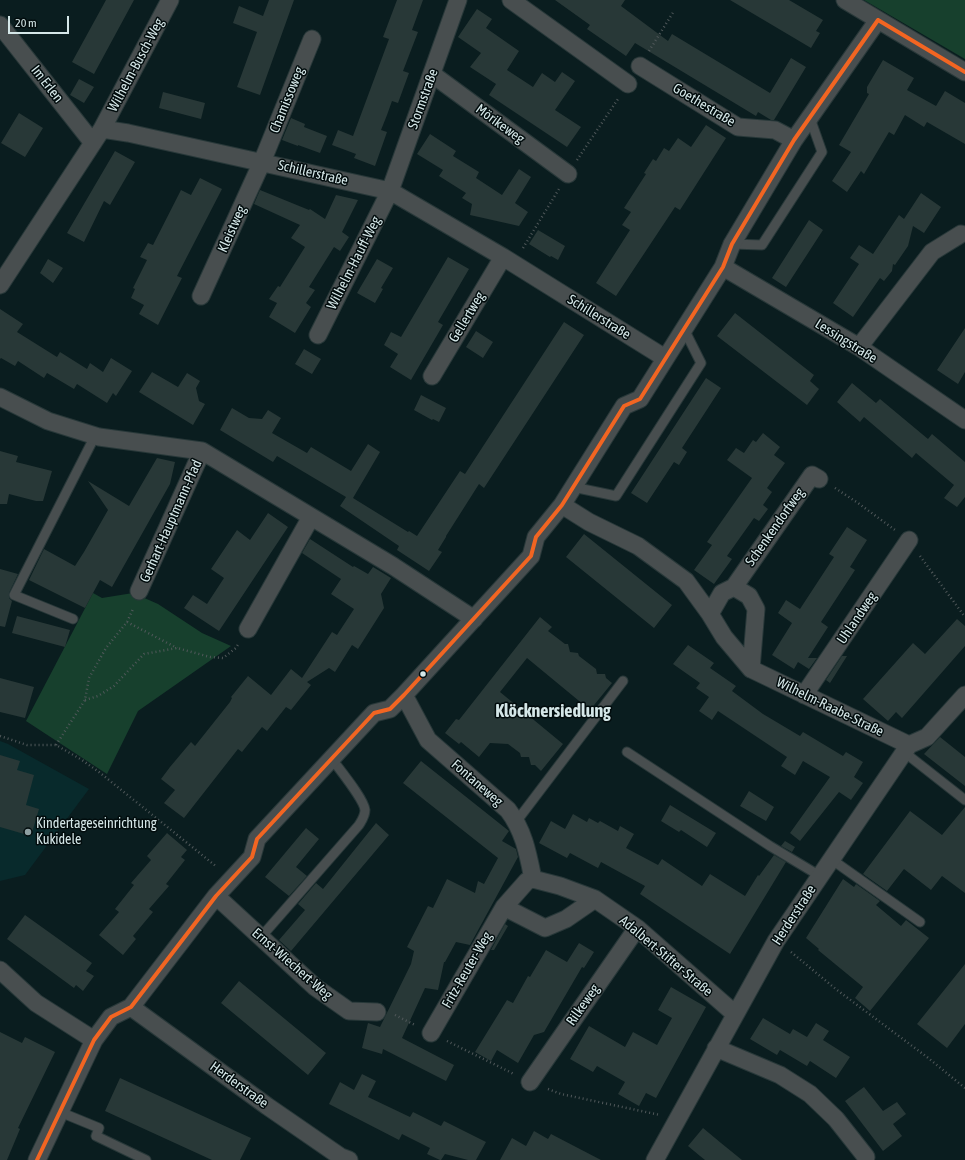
<!DOCTYPE html>
<html>
<head>
<meta charset="utf-8">
<style>
  body { margin:0 }
  #map { position:relative; width:965px; height:1160px; overflow:hidden; background:#0a1d1f; font-family:"Asap Condensed",sans-serif }
  canvas { display:block }
  .scale { position:absolute; left:8px; top:16px; width:61px; height:18px; box-sizing:border-box; border:2px solid #d5e7e8; border-top:0; padding-left:5px; font-size:12px; line-height:14px; white-space:nowrap; color:#d5e7e8; -webkit-text-stroke:3px #020c0d; paint-order:stroke }
</style>
</head>
<body>
<div id="map">
<canvas width="965" height="1160"></canvas>
<div class="scale">20 m</div>
</div>
<script>
const context = document.querySelector('canvas').getContext('2d');
context.lineJoin = 'round';
function fill(path, color) {
  context.fillStyle = color;
  context.fill(path, 'evenodd');
}
function stroke(path, color, width, dash) {
  context.strokeStyle = color;
  context.lineWidth = width;
  context.lineCap = dash ? 'butt' : 'round';
  context.setLineDash(dash || []);
  context.stroke(path);
}
function write(font, color, halo, rows, align = 'center') {
  context.font = font + ' "Asap Condensed",sans-serif';
  context.lineWidth = 3;
  context.setLineDash([]);
  context.textBaseline = 'middle';
  context.strokeStyle = halo;
  context.fillStyle = color;
  for (const [text, x, y, turn = 0] of rows) {
    context.save();
    context.translate(x, y);
    context.rotate((+turn || 0) * Math.PI / 180);
    context.textAlign = isNaN(turn) ? turn : align;
    if (halo) context.strokeText(text, 0, 0);
    context.fillText(text, 0, 0);
    context.restore();
  }
}
fill(new Path2D(`
  M0,741L8,744L89,789L25,875L0,881Z`), '#082a2c');
fill(new Path2D(`
  M864,0H965V59Z
  M93,593L102,598L133,593L158,604L202,633L231,646L138,711L107,774L26,721Z`), '#17402d');
fill(new Path2D(`
  M106,0H134L94,74L72,62Z
  M269,0H294L260,95L237,87L257,32L233,23L239,6L263,16Z
  M397,0H423L412,30L418,32L403,71L409,73L398,103L392,101L387,115L381,130L387,132L375,166L354,158L356,154L332,145L338,130L353,136L389,39L383,37Z
  M555,0H625L621,6L668,41L672,34L770,93L791,58L806,67L774,120H771L758,112L756,116L635,43L626,56L587,29L590,25Z
  M730,0H789L823,20L816,31L820,33L811,48Z
  M477,9L492,19L486,28L519,51L507,70L533,87L542,73L555,82L562,72L575,81L555,110L581,127L567,147L489,95L496,84L470,67L481,53L458,37Z
  M883,60L914,78L907,90L936,106L945,91L965,103V144L927,122L924,127L905,115L894,135L889,132L864,174L861,171L847,192L832,181L851,152L839,145L869,94L867,93V87Z
  M79,79L94,87L84,103L70,95Z
  M163,92L205,103L201,119L159,108Z
  M19,113L43,128L25,157L1,143Z
  M291,118L305,124L304,127L327,136L320,153L298,145V146L282,140Z
  M706,125L726,138L680,210L675,207L616,296L596,283L630,230L622,225L631,212L624,208L646,174L644,173L653,159L656,161L664,148L669,151L678,138L691,147Z
  M430,134L456,151L453,156L479,172L476,178L502,195L519,169L531,177L515,203L528,212L519,226L470,215L472,204L462,198L466,193L439,176L443,170L417,154Z
  M115,151L135,162L110,205L104,201L84,242L67,233Z
  M200,178L222,189L177,276L182,278L158,325L139,314L144,305L131,298L135,289L133,288L147,260L140,257L148,243L153,245L181,190L191,195Z
  M260,190L309,210L310,209L325,219L336,195L358,200L342,232L349,237L340,251L334,247L309,287L315,290L306,303L311,307L295,333L269,317L277,303L269,299L278,286L280,287L305,247L291,238L300,225L254,204Z
  M921,193L941,207L924,233L913,226L908,246L895,265L893,264L892,271L884,281L880,278L853,317L833,303L859,264L850,258L859,245L873,254L899,215L904,219Z
  M809,220L823,230L786,287L772,278Z
  M538,230L565,246L558,260L551,256L550,257L529,244Z
  M448,257L469,269L438,322L443,325L411,380L390,367L398,354L384,345L391,332L401,337Z
  M48,259L63,268L53,283L40,273Z
  M377,259L393,268L381,288L383,289L375,303L357,293Z
  M0,309L23,324L17,332L57,357L60,352L87,369L90,363L103,372L111,358L132,371L116,396L113,393L107,403L77,384L74,389L47,373L44,378L18,361L15,366L1,358L0,359Z
  M735,313L814,375L810,381L819,389L807,405L717,336Z
  M564,322L584,335L484,488L479,484L446,536V537L438,550L442,552L429,571L397,550L399,546L340,506L346,497L277,456L273,462L220,430L232,408L249,418L262,419L268,410L281,418L272,433L307,453L311,447L351,471L368,444L380,452L353,498L408,532L409,531L417,536L460,471L465,474Z
  M965,328V372L958,384L937,370Z
  M476,331L493,342L483,358L466,347Z
  M304,349L321,359L312,374L295,364Z
  M152,372L178,387L187,373L200,381L196,388L199,401L205,404L193,425L139,392Z
  M706,378L721,388L682,448L687,452L679,465L674,462L647,503L631,493Z
  M852,383L876,403L880,399L928,439L932,434L965,462V497L957,507L944,498L954,485L916,453L912,458L864,417L860,422L837,402Z
  M421,395L446,408L439,422L433,419L432,420L414,410Z
  M763,433L780,447L774,455L785,463L767,488L772,492L763,505L768,509L759,521L754,518L727,556L732,559L714,584L694,570L712,545L707,542L752,478L727,460L736,448L744,453L753,440L756,442Z
  M0,451L18,456L16,462L52,471L43,501H36L9,494L7,504H0Z
  M157,458L175,462L170,484L112,587L100,580L85,608L29,580L44,549L75,566L84,552L108,510L88,481L129,506Z
  M268,513L288,527L219,631L184,608L193,595L207,604L224,578L211,569L237,530L250,540Z
  M847,527L867,540L850,567L855,570L821,622L828,627L808,658H817L809,669L798,662L794,669L772,655L792,623L778,613L786,600L800,609L834,557L829,554Z
  M584,534L672,605L654,628L566,557Z
  M310,539L353,567L354,566L368,574L373,567L391,578L381,594L384,608L358,649L352,645L335,672L329,668L307,682L311,685L291,710L286,707L267,731L262,727L242,752L238,749L184,818L164,803L175,790L161,779L170,767L191,742L195,746L230,702L232,698L231,697L248,676L271,695L291,669L302,678L332,632L337,635L354,609L331,594L341,579L302,553Z
  M0,569L18,574L9,593V598L12,601L5,627L0,626Z
  M17,616L70,630L65,647L12,633Z
  M540,617L552,627L548,631L565,644H568L570,652L578,653L579,656L596,669L597,674H605L606,678L612,683L590,710L527,658L500,692L563,744L541,771L535,765H531L529,757H521L520,753L508,744L490,743L479,757L461,742L459,744L445,733L456,719L459,720Z
  M957,619L965,626V646L902,718L896,712L888,721L863,699L913,643L925,654Z
  M688,645L714,663L710,668L736,686L732,691L763,714L800,736L803,732L843,756L846,752L863,762L854,777L863,783L851,800L839,792L800,841L790,833L830,777L803,761L795,775L781,766L787,757L718,711L712,720L699,711L709,697L696,688L700,683L673,664Z
  M842,656H847L830,683L826,680Z
  M0,678L34,687L25,718L0,712Z
  M940,737L965,757V786L924,754Z
  M0,755L20,761L17,770L34,775L26,805L39,809L31,836L0,827Z
  M421,761L509,831L502,841L516,849L518,857L470,945L456,942L445,962H444L438,990L425,988L402,1038L454,1065L446,1081L383,1049L382,1054L362,1048L368,1023L380,1027L411,964L414,951L407,947L428,906L433,908L447,879L475,893L478,881L484,884L498,858L403,783Z
  M749,791L774,807L766,821L740,806Z
  M670,805L716,833L707,847L681,830L679,832L661,821Z
  M965,807V893L942,876L931,890L904,869L887,891L863,874L910,811L942,835Z
  M573,814L587,822L589,818L598,823L600,821L618,831L620,826L634,834L626,848L658,865L662,859L702,886L710,874L745,896L758,875L759,876L774,855L786,862L730,954L640,894L645,886L601,862L598,868L570,853L567,858L539,843L551,821L565,829Z
  M376,823L389,835L291,951L279,940L305,910L298,904L316,883L323,889Z
  M306,828L319,839L296,867L307,876L289,896L265,877Z
  M167,833L187,850L181,857L185,860L166,884L169,886L149,909L153,912L133,936L136,939L123,955L99,935L119,912L115,909L134,885L131,883L151,860L147,856Z
  M785,841L795,847L792,852L781,846Z
  M843,879L854,887L856,884L880,901L876,905L901,926L906,920L929,938L870,1011L855,998L863,987L818,950L819,949L806,938Z
  M25,915L92,963L86,971L94,976L83,991L76,985L74,988L7,939Z
  M505,924L508,926L494,950H491Z
  M579,943L594,952L584,968L582,967L544,1032L534,1035L518,1063L497,1050L491,1061L475,1052L507,1000L513,1003L528,976L530,977L546,950L567,962Z
  M965,964V1024L947,1048L917,1024Z
  M239,981L326,1053L308,1075L221,1003Z
  M671,987L706,1007L656,1098L646,1093L639,1106L618,1094L625,1082L597,1066L593,1072L570,1059L589,1026L625,1047L633,1032L657,1045L672,1018L658,1010Z
  M763,1018L790,1034L793,1029L807,1037L816,1023L829,1031L823,1040L850,1057L836,1078L810,1061L807,1066L780,1050L777,1055L750,1039Z
  M0,1032L22,1043L25,1037L55,1052L18,1128L20,1129L7,1160H0Z
  M362,1074L376,1081L368,1097L410,1117L413,1112L441,1126L444,1121L486,1142L476,1160H468L445,1154L441,1160H440L427,1154L430,1148L402,1134L399,1140L329,1104L340,1082L354,1090Z
  M120,1078L251,1138L240,1160H212L105,1111Z
  M864,1087L883,1111L897,1102L906,1114L893,1124L902,1136L883,1151L845,1101Z
  M703,1128L721,1143L742,1160H705L700,1156L688,1146Z
  M534,1131L548,1139L551,1134L601,1160H500L512,1138L526,1146Z`), '#283837');
const service = new Path2D(`
  M732,244L762,245L822,152L810,118
  M573,487L616,496L701,363L684,329
  M73,619L14,595L95,436
  M627,752L770,846L820,876
  M904,752L965,800
  M516,822L623,681
  M831,859L920,922
  M261,937L359,825C362,820 365,816 365,810C364,799 339,769 332,759
  M60,1112L99,1128L96,1136L146,1160`);
const minor = new Path2D(`
  M511,0L628,84
  M845,0L965,72
  M0,25L93,143
  M640,66L738,127L775,130L794,140
  M432,74L568,174
  M102,129L170,0
  M723,267L859,347L965,420
  M0,285L102,129L128,133L390,191L503,257L665,358
  M201,296L262,162L312,39
  M318,335L390,191L458,0
  M859,347L932,252L961,234
  M432,376L503,257
  M0,397L48,421L99,437L202,451L393,566L474,619
  M562,505L589,522L638,546L686,581L710,614
  M734,587L812,475L819,479
  M139,591L202,451
  M248,629L311,517
  M751,669L756,609L749,596L734,587L722,593L710,614L724,637L751,669L909,745
  M404,695L428,740L508,810C524,831 528,854 533,879
  M804,695L909,540
  M216,896L315,987L349,1011L377,1012
  M595,899L566,919L545,928L504,907L527,881L533,879L560,886L595,899L637,928L735,1014
  M0,970L36,1003L94,1040
  M131,1007L267,1106L341,1157L349,1160
  M431,1033L504,907
  M716,1048L780,1075L810,1094L836,1119L866,1157
  M530,1082L637,928
  M37,1160L94,1040L111,1017L131,1007L216,896L252,857L257,839L374,713L390,709L404,695L531,556L536,537L562,505L624,406L640,399L723,267L732,244L794,140L878,20
  M655,1160L776,941L909,745L927,737L965,695`);
stroke(service, '#283839', 11);
stroke(minor, '#283839', 19);
stroke(new Path2D(`
  M649,51L674,11
  M577,160L618,99
  M523,248L559,189
  M835,488L858,503L895,530
  M920,556L965,617
  M127,622L177,648
  M85,700L98,696L114,686L144,654L177,648L210,657L223,658L236,648L239,643
  M0,736L27,745H56L82,760L99,772L217,867
  M56,745L85,700L89,678L106,648L127,622L133,609
  M791,952L837,990L927,1057L965,1088
  M395,1015L415,1025
  M447,1041L514,1074
  M548,1089L561,1094L660,1115`), '#50585a', 2.5, [1, 3]);
stroke(service, '#484e4f', 9);
stroke(minor, '#484e4f', 17);
stroke(new Path2D(`
  M878,20L965,72
  M37,1160L94,1040L111,1017L131,1007L216,896L252,857L257,839L374,713L390,709L404,695L531,556L536,537L562,505L624,406L640,399L723,267L732,244L794,140L878,20`), '#f26522', 4);
for (const [x, y, r, color] of [
  [423,674,3.5,"#d5e7e8"],
  [28,832,4,"#8ea0a2"]
]) {
  const dot = new Path2D();
  dot.arc(x, y, r, 0, 2 * Math.PI);
  context.fillStyle = color;
  context.fill(dot);
  stroke(dot, '#020c0d', 1.5);
}
write('14px', '#d5e7e8', '#020c0d', [
  ["Wilhelm-Busch-Weg",136,65,-62],
  ["Im Erlen",47,84,52],
  ["Stormstraße",423,99,-70],
  ["Chamissoweg",287,100,-68],
  ["Goethestraße",704,105,31],
  ["Mörikeweg",500,124,36],
  ["Schillerstraße",313,173,13],
  ["Kleistweg",232,229,-66],
  ["Wilhelm-Hauff-Weg",354,263,-63],
  ["Gellertweg",467,317,-59],
  ["Schillerstraße",599,317,32],
  ["Lessingstraße",846,341,32],
  ["Gerhart-Hauptmann-Pfad",171,521,-66],
  ["Schenkendorfweg",775,527,-55],
  ["Uhlandweg",857,618,-56],
  ["Wilhelm-Raabe-Straße",830,707,26],
  ["Fontaneweg",477,783,41],
  ["Herderstraße",794,915,-57],
  ["Adalbert-Stifter-Straße",666,956,40],
  ["Ernst-Wiechert-Weg",292,964,41],
  ["Fritz-Reuter-Weg",467,970,-60],
  ["Rilkeweg",583,1005,-55],
  ["Herderstraße",239,1085,36]
]);
write('14px', '#d5e7e8', '#020c0d', [
  ["Kindertageseinrichtung",36,824],
  ["Kukidele",36,840]
], 'left');
write('bold 18px', '#d5e7e8', '#020c0d', [
  ["Klöcknersiedlung",553,711]
]);
</script>
</body>
</html>
